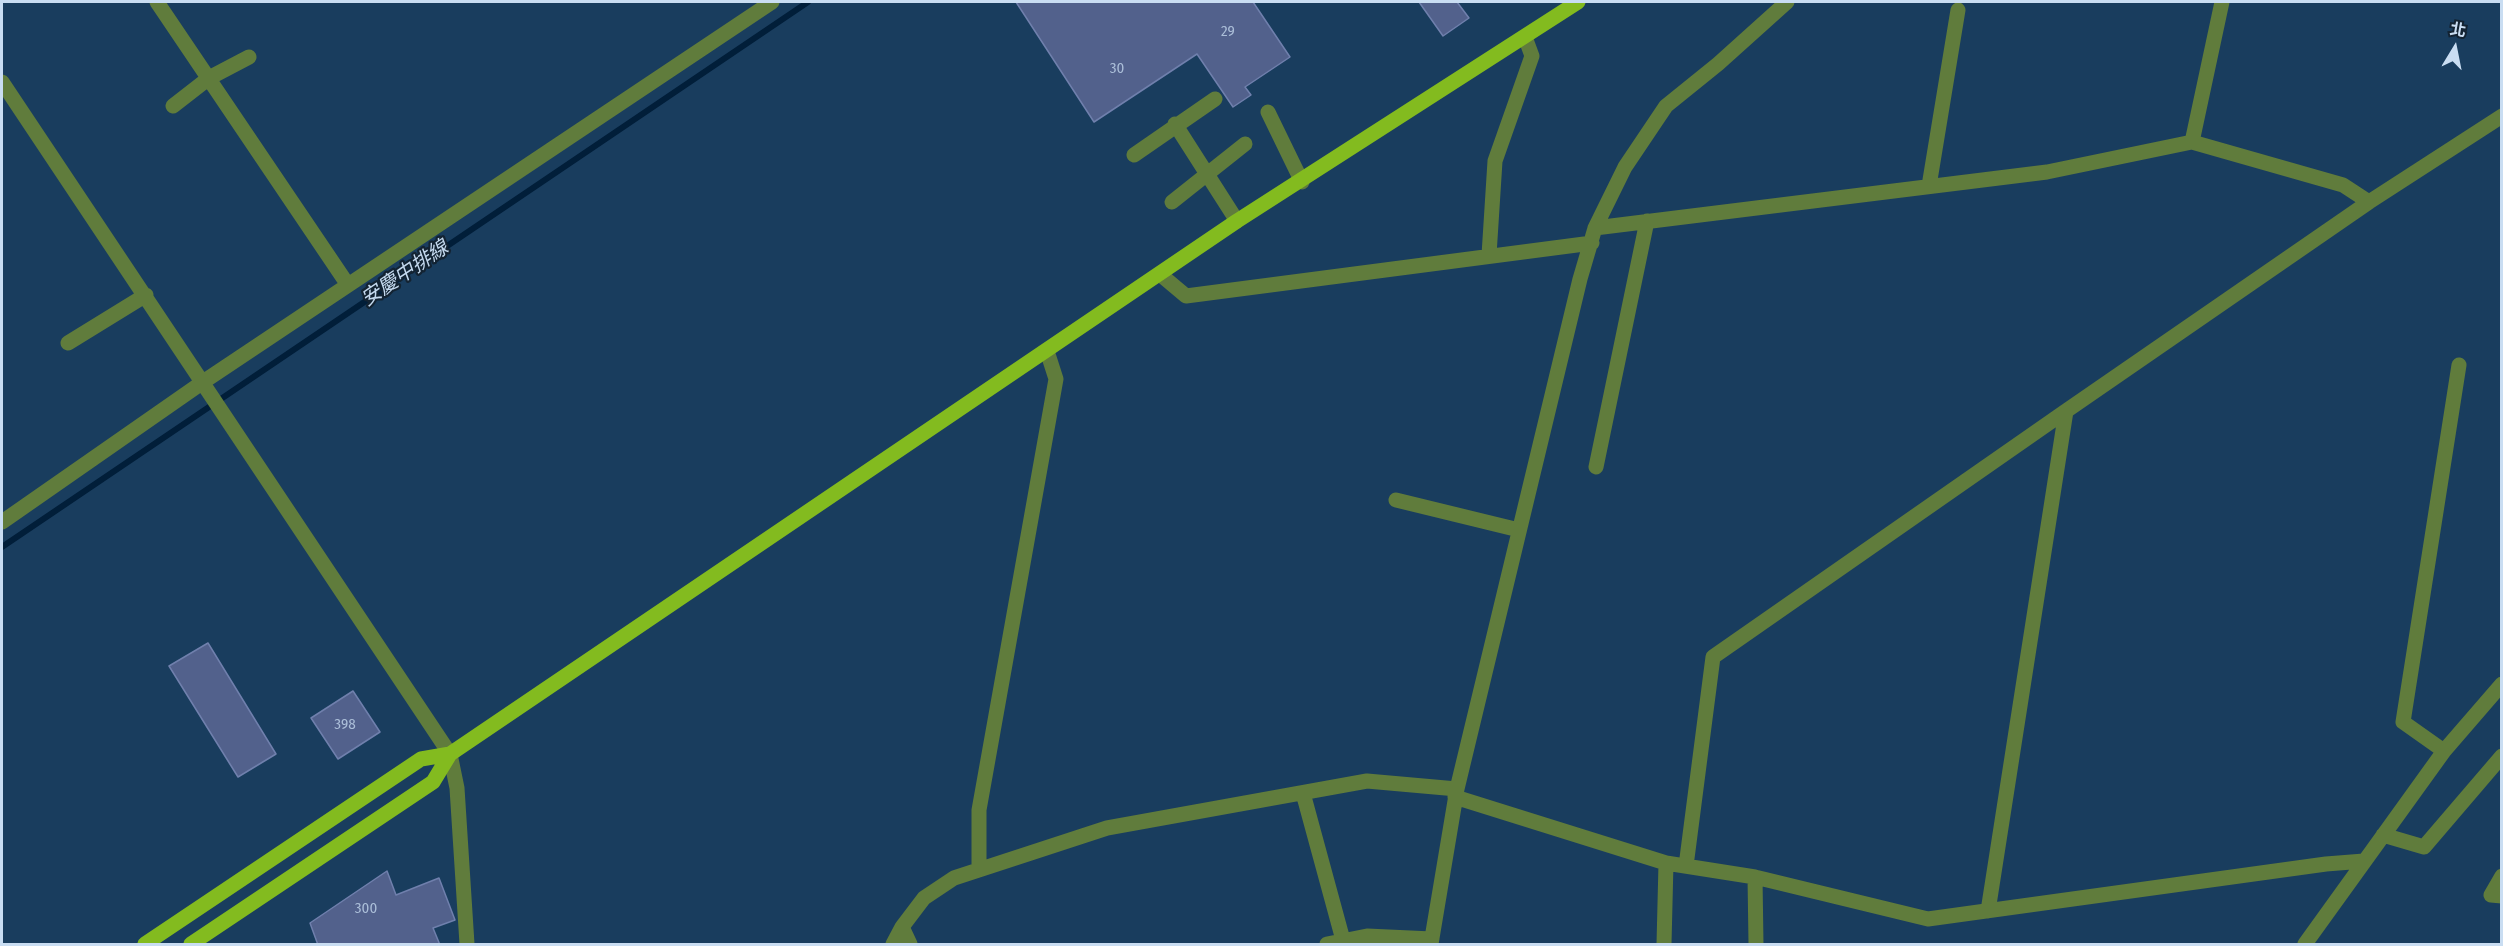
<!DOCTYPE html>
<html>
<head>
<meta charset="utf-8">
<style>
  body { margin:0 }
  #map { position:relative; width:2503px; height:946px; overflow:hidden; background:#193d5e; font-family:"Fira Sans Condensed","Noto Sans TC",sans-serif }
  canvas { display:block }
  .frame { position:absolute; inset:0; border:3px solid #c9ddf2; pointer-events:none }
  .north { position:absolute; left:2425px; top:18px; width:60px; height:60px; -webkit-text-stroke:4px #132332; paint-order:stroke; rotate:10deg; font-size:16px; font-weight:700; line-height:24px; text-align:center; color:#c9ddf2 }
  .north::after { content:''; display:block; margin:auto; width:21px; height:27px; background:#c9ddf2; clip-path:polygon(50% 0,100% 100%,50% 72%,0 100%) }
</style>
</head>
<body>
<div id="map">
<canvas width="2503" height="946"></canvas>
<div class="frame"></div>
<div class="north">北</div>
</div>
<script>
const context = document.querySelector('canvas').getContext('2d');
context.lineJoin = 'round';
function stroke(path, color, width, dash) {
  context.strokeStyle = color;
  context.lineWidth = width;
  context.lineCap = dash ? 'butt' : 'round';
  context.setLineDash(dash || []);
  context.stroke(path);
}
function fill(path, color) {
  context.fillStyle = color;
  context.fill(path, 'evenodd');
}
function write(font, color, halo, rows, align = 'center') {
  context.font = font + ' "Fira Sans Condensed","Noto Sans TC",sans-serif';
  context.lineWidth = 4.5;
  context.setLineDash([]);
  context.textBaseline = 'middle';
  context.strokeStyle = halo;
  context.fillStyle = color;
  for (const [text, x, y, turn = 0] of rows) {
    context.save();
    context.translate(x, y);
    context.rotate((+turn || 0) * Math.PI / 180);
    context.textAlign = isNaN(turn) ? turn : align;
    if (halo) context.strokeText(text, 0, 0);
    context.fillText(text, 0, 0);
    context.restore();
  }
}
stroke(new Path2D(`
  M2,547L808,2`), '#011e39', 6);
const building = new Path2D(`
  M1016,2H1253L1290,57L1245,87L1251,95L1233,107L1197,54L1094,122Z
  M1419,2H1457L1469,18L1443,36Z
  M208,643L276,754L238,777L169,666Z
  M353,691L380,732L338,759L311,718Z
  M387,871L396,895L439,878L455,920L433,928L440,945H318L310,923Z`);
fill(building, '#52618c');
stroke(building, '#7080ad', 1.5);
stroke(new Path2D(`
  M157,2L348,285
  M2,82L450,754L457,788L467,944
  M173,106L209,78L249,57
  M1268,112L1302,182
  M1175,124L1237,221
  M2192,142L2222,2
  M1134,155L1215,99
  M1929,186L1958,10
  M1172,202L1245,144
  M2369,202L2502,116
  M1595,228L2047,172L2192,142L2343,185L2369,202L2066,411
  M1489,255L1495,161L1532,56L1525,37
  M1161,275L1186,296L1592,243
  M68,343L146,295
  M1596,467L1647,221
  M1396,500L1519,530
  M2,522L203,382L772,2
  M2444,751L2403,722L2459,365
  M1303,793L1343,940
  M1455,797L1666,863L1755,877L1928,919L2326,864L2364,861
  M2383,835L2424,847L2502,756
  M1686,866L1713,657L2066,411L1988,911
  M979,870V810L1056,379L1047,351
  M2502,876L2491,895L2502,896
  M1755,877L1756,944
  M902,927L910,944
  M893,944L902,927L924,898L954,878L1107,828L1367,781L1457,789
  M1327,944L1367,936L1432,939
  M1431,944L1457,789L1580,279L1595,228L1625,167L1666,106L1718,64L1787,2
  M1664,944L1666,863
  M2305,944L2444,751L2502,684`), '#607c3c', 15);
stroke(new Path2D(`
  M145,944L421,759L450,754
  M191,944L433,782L450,754L1237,221L1578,2`), '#83bb1f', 15);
write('15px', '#abbed8', null, [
  ["29",1228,32],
  ["30",1117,69],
  ["398",345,725],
  ["300",366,909]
]);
write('italic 20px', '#c4d9ee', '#132332', [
  ["安慶中排線",405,274,-34]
]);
</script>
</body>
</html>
